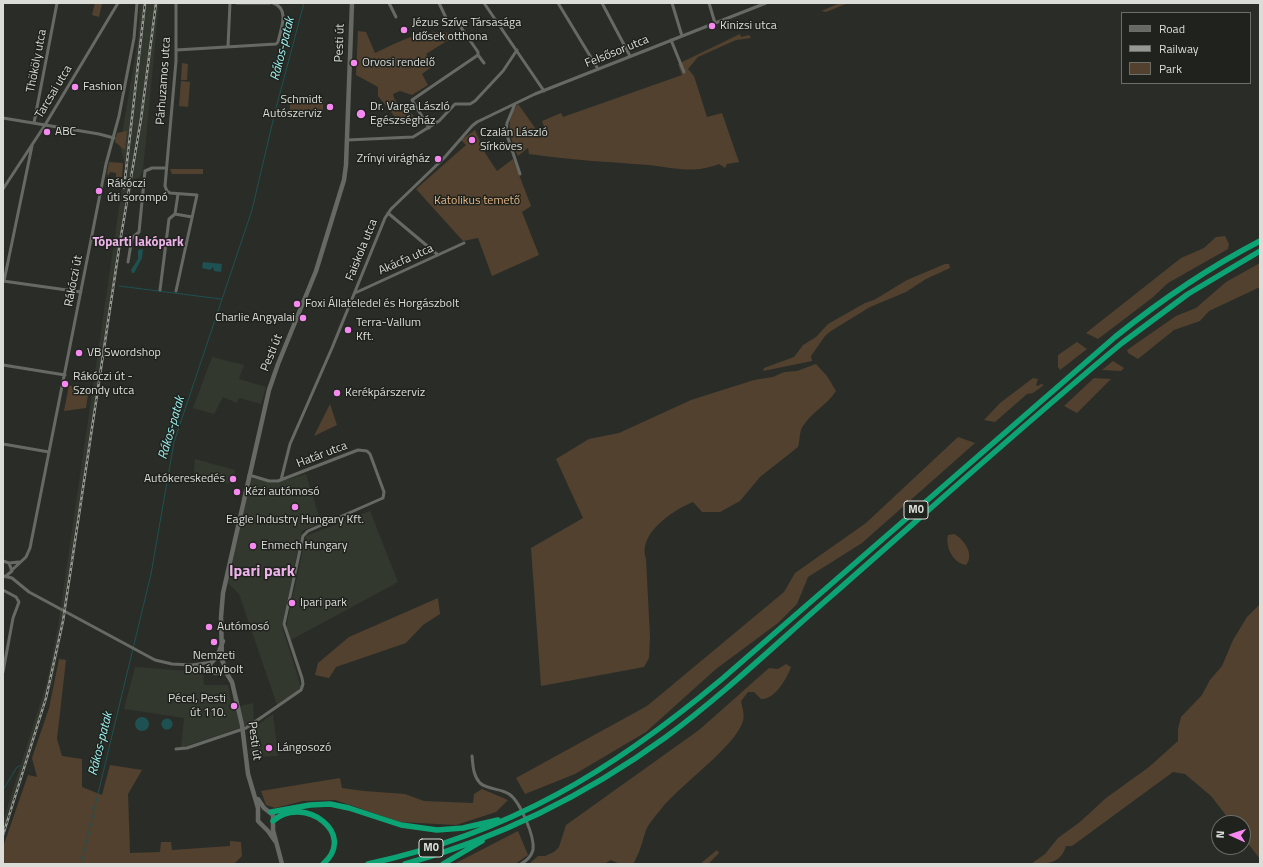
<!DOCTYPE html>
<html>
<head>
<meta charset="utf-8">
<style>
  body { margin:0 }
  #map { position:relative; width:1263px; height:867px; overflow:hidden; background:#2a2d27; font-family:"Titillium Web",sans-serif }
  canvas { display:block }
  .frame { position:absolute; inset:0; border:4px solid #dbddd9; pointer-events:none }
  .legend { position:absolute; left:1121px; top:12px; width:130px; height:72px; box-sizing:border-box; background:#20231d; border:1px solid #6b6d68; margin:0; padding:5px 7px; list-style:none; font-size:12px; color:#dbddd9 }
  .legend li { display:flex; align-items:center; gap:8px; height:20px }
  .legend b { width:20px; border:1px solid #6b6d68 }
  .north { position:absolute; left:1211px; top:815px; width:40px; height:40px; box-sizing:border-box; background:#20231d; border:1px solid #6b6d68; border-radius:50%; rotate:273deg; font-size:11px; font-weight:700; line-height:16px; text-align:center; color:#dbddd9 }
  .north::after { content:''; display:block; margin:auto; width:14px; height:18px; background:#f589ef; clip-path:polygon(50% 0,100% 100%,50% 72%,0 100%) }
</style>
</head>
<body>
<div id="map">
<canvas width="1263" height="867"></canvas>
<div class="frame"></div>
<ul class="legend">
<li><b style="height:5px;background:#676a64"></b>Road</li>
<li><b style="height:5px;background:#959893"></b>Railway</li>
<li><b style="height:11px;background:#52412f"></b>Park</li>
</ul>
<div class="north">N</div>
</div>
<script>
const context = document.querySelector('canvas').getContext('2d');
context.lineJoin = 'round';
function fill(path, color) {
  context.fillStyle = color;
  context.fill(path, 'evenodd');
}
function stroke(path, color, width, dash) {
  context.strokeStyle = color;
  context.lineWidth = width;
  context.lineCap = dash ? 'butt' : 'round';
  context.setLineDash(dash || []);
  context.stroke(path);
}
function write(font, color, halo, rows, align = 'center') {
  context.font = font + ' "Titillium Web",sans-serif';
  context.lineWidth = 3;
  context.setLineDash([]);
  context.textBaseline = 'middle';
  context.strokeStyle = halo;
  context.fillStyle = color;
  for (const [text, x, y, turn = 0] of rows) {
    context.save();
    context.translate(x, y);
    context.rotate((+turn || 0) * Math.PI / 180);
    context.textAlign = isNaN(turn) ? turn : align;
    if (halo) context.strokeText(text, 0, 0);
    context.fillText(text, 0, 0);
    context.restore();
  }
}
fill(new Path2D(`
  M140,3H159L143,170L140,177L133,179L131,192H129L63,628L52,683L3,840V821L47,682L58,626L123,181L125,165L120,146L138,39Z
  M212,357L244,365L239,379L266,387L261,404L239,398L237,403L223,397L214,414L193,408Z
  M195,459L235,470L234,483L193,484Z
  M306,474L321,523L302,531L282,626L302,690L277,705L239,594L228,583L251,478L275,483Z
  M370,511L398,582L291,640L287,630V622L306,536Z
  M135,667L203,672L204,685H228L232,708L253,703L254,720L248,725L181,748L184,718L124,709Z
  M273,714L278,756L251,757L249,731Z`), '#32382e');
fill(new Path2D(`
  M95,3L102,4L99,17L92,15Z
  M840,3H848L826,12L821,11Z
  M358,31L366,32L375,53C400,41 421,29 450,33L453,37L426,54L433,66L422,74L428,85L412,95L400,91L393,94C394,104 406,110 414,116L402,123L399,116L395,117L378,96V87L356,75Z
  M740,34L741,37L749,35L751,38L736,40L698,57L688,69L694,76L707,117L722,113L739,162L727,164L725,168L719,164C693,174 675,168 649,165C609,162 569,160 529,154L528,148L518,156C510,137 504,122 518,104L538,132L545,129L542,121L561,113L563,117L682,75L678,64Z
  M182,63L188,64L187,80H181Z
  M181,81L190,82L188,107L179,106Z
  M290,96L323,97V112L290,111Z
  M475,130L485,153L497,171L513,159L531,206L522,212L539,255L492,276L478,238L463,241L416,189L466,145L461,140Z
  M127,131L125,150L115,142L117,133Z
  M109,162L123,163L122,177H116V173L110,172L108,176L107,173Z
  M170,169H203V174H172Z
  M1225,236L1229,244L1228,249L1168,283L1152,298L1098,339L1086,333L1181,258L1204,248L1216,237Z
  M1260,263V287L1209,311L1200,321L1174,330L1138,359L1128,353L1127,350L1176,316L1196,308L1226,282Z
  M945,264H949L950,268L926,279L906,292L870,307L831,331L825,336L811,356L812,361L763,371L764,368L794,357L803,345L816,337L828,324L835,320L865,303L874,300L907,280Z
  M1077,342L1087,349L1060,370L1058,367V355Z
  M1113,361L1124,368L1121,371L1102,370Z
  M816,364L827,376L836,391C827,405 812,412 803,426C799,431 800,441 798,447L760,477L740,501L720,512H702L693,502C673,510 637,534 646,559L650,637L649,658L644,667L541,686L531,548L583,518L556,459L589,439L619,433L691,400L754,380L773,377L784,372L797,371Z
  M1033,378L1038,379L1036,385L1038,386L1041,384L1044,385L1033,393L1027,394L995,422L984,420L1000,403Z
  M1094,378L1111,379L1077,413L1064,406Z
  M69,385L75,388H89L86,408L64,411Z
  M330,404L337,425L314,436Z
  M958,437L975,443L862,543L808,577L797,604L778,623L716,669L646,732L575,774L525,794L516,778L647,706L784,592L795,573L866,523Z
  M954,534C964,539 975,555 966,565C953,563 945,547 948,535Z
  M438,598L440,614L423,625L406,643L336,667L329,678L315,675L318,663L349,637Z
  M1260,604V859L1243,837V823H1232L1211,796L1185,774L1173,772L1072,846H1066C1061,863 1048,864 1031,864L1045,854L1058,838L1080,822L1106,798L1149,767L1178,741V729L1181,717L1202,695L1210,680L1222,666L1233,640L1247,617Z
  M59,659L66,660L57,739L62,756L82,759V787L102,795L110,765L142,770L128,794L130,853L160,852L161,842H171L172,850L230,846V841L241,842L242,856L234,864H3V847L28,775L37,777L32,758L49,708Z
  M786,664L791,667C787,678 775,700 761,699L754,692H748L741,701C742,708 745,713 743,721C735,747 681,784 662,808C657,814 649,823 646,830C642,843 640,852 633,864H620L611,860L604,864H529L538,856H545L554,852L559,847L566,825L699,730L769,668L778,669Z
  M340,778L342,788L364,791L405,794L424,801L473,803L474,794L482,789L508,800L496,812L456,825L400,822L335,800L303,801L275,808L266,805L261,791Z
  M518,831L528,855L515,864H454Z
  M717,850L719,853L708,864H700Z`), '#52412f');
fill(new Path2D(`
  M143,249L142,258L134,273H132L131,270L138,259V250Z
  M203,262L222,264L221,272L214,271L213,267L210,270L202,268Z
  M135 724a7 7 0 1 1 14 0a7 7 0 1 1-14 0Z
  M161.5 724a5.5 5.5 0 1 1 11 0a5.5 5.5 0 1 1-11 0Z`), '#1e5152');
stroke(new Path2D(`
  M119,286L221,299
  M3,790L17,767L20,766
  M81,864L151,574L174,442L252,210L275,112L304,3`), '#1e5152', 1);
stroke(new Path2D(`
  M237,3H270
  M389,3L396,17
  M484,3L544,91
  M558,3L598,69
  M602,3L630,56
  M672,3L682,36
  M709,3L715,23
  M671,40L684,72
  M228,46L230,3
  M176,50L276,44L278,42C281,28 290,9 273,3
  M478,55L484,63
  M515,104L507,123L506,132L520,174
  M3,118L99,134L114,138
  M34,123L57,3
  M429,128L412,100L478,55V52L460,26L447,20L439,3
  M347,140L413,137L439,121L455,104H470L475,101L503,71L517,50
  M3,189L45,125L118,3
  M388,213L438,255
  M175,214L192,217
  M128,262L132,238L139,232L145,171L152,168H166
  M3,281L81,292
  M4,281L32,146
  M160,290L169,219L175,214L178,194
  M176,291L197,195L170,193L167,191L165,186L176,61V3
  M355,293L464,243
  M3,365L65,375
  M3,444L49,452
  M281,480L290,444L332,348L385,218L391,209L444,158L472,126L477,122L535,94L766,3
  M3,561L9,563L19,562
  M12,570L26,557L30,548L106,164L119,116L134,38L137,3
  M3,576L12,578L29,592L155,660L172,664L192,665L212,662
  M6,576L12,571L9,563
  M3,590L16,597L19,602L13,618L3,672
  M196,666L212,671
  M176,749L187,748L246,728L301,690L303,684L302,678L284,624L303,536L308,531L383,498L384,492L370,454L367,451L358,450L278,481H269L249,475
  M472,756C473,765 473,776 480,783C488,790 500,788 509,794C520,801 535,837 533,850C531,857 527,860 521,864`), '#676a64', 3);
stroke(new Path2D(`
  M223,641L217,657L210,664L212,671L215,673L222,672L225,667L222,660L221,617L223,593L269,390L278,364L316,271L344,180L346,165L352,3
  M224,669L232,682L242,725L248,774L258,808V821L268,831L275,841
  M258,799L264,808L273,815V830L282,864`), '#676a64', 4.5);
stroke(new Path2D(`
  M271,812L310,805L330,804L349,808L401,825L437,830L463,828L498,820
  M273,821C304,794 358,834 323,864
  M368,864C510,833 612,771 722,679L1115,337C1161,300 1208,268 1260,241
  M405,864C500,838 586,795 666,737C724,694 776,644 830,597C927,512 1023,425 1122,343L1188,294L1260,251
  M443,864L482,841`), '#0da475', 5.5);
const rail = new Path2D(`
  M124,188L145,3
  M3,835L46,698L63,621L120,242L141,119L156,3`);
stroke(rail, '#959893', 2.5);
stroke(rail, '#20231d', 1, [3]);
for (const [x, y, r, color] of [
  [712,26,4,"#f589ef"],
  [404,30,4,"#f589ef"],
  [354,63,4,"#f589ef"],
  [75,87,4,"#f589ef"],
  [330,107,4,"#f589ef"],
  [361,114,5,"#f589ef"],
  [47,132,4,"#f589ef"],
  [472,140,4,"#f589ef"],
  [438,159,4,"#f589ef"],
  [99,191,4,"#f589ef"],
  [297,304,4,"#f589ef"],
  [303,318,4,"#f589ef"],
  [348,330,4,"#f589ef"],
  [79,353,4,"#f589ef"],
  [65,384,4,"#f589ef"],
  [337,393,4,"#f589ef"],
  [233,479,4,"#f589ef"],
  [237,492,4,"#f589ef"],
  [295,507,4,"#f589ef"],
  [253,546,4,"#f589ef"],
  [292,603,4,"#f589ef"],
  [209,627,4,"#f589ef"],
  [214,642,4,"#f589ef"],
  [234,706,4,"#f589ef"],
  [269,748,4,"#f589ef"]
]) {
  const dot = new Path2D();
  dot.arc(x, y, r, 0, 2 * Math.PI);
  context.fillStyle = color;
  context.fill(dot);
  stroke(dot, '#20231d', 1.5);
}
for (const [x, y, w] of [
  [916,510,24],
  [431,848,24]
]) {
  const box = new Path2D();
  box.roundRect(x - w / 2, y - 9, w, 18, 3);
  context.fillStyle = '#20231d';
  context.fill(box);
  stroke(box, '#dbddd9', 1);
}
write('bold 11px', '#dbddd9', null, [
  ["M0",916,510],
  ["M0",431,848]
]);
write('12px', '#dbddd9', '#20231d', [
  ["Jézus Szíve Társasága",412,23],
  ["Idősek otthona",412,37],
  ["Kinizsi utca",720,26],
  ["Orvosi rendelő",362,63],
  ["Fashion",83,87],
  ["Schmidt",322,100,"right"],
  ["Autószerviz",322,114,"right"],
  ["Dr. Varga László",370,107],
  ["Egészségház",370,121],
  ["ABC",55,132],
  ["Czalán László",480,133],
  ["Sírköves",480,147],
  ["Zrínyi virágház",430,159,"right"],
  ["Rákóczi",107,184],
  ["úti sorompó",107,198],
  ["Foxi Állateledel és Horgászbolt",305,304],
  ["Charlie Angyalai",295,318,"right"],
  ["Terra-Vallum",356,323],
  ["Kft.",356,337],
  ["VB Swordshop",87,353],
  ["Rákóczi út -",73,377],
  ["Szondy utca",73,391],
  ["Kerékpárszerviz",345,393],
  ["Autókereskedés",225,479,"right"],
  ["Kézi autómosó",245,492],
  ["Eagle Industry Hungary Kft.",295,520,"center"],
  ["Enmech Hungary",261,546],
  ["Ipari park",300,603],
  ["Autómosó",217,627],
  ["Nemzeti",214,656,"center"],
  ["Dohánybolt",214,670,"center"],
  ["Pécel, Pesti",226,699,"right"],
  ["út 110.",226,713,"right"],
  ["Lángosozó",277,748]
], 'left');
write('12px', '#dbddd9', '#20231d', [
  ["Pesti út",340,43,-88],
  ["Felsősor utca",617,52,-22],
  ["Thököly utca",37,61,-79],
  ["Párhuzamos utca",164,81,-86],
  ["Tarcsai utca",54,92,-59],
  ["Faiskola utca",362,250,-68],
  ["Akácfa utca",406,260,-24],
  ["Rákóczi út",74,281,-79],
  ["Pesti út",272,353,-68],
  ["Határ utca",322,455,-21],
  ["Pesti út",254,741,82]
]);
write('12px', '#e4b585', '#20231d', [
  ["Katolikus temető",477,201]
]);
write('italic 13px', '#9bf2f3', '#20231d', [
  ["Rákos-patak",283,49,-76],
  ["Rákos-patak",172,428,-74],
  ["Rákos-patak",101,744,-76]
]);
write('bold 13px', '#eeb2ea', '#20231d', [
  ["Tóparti lakópark",138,243]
]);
write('bold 16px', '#eeb2ea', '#20231d', [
  ["Ipari park",262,572]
]);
</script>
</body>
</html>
